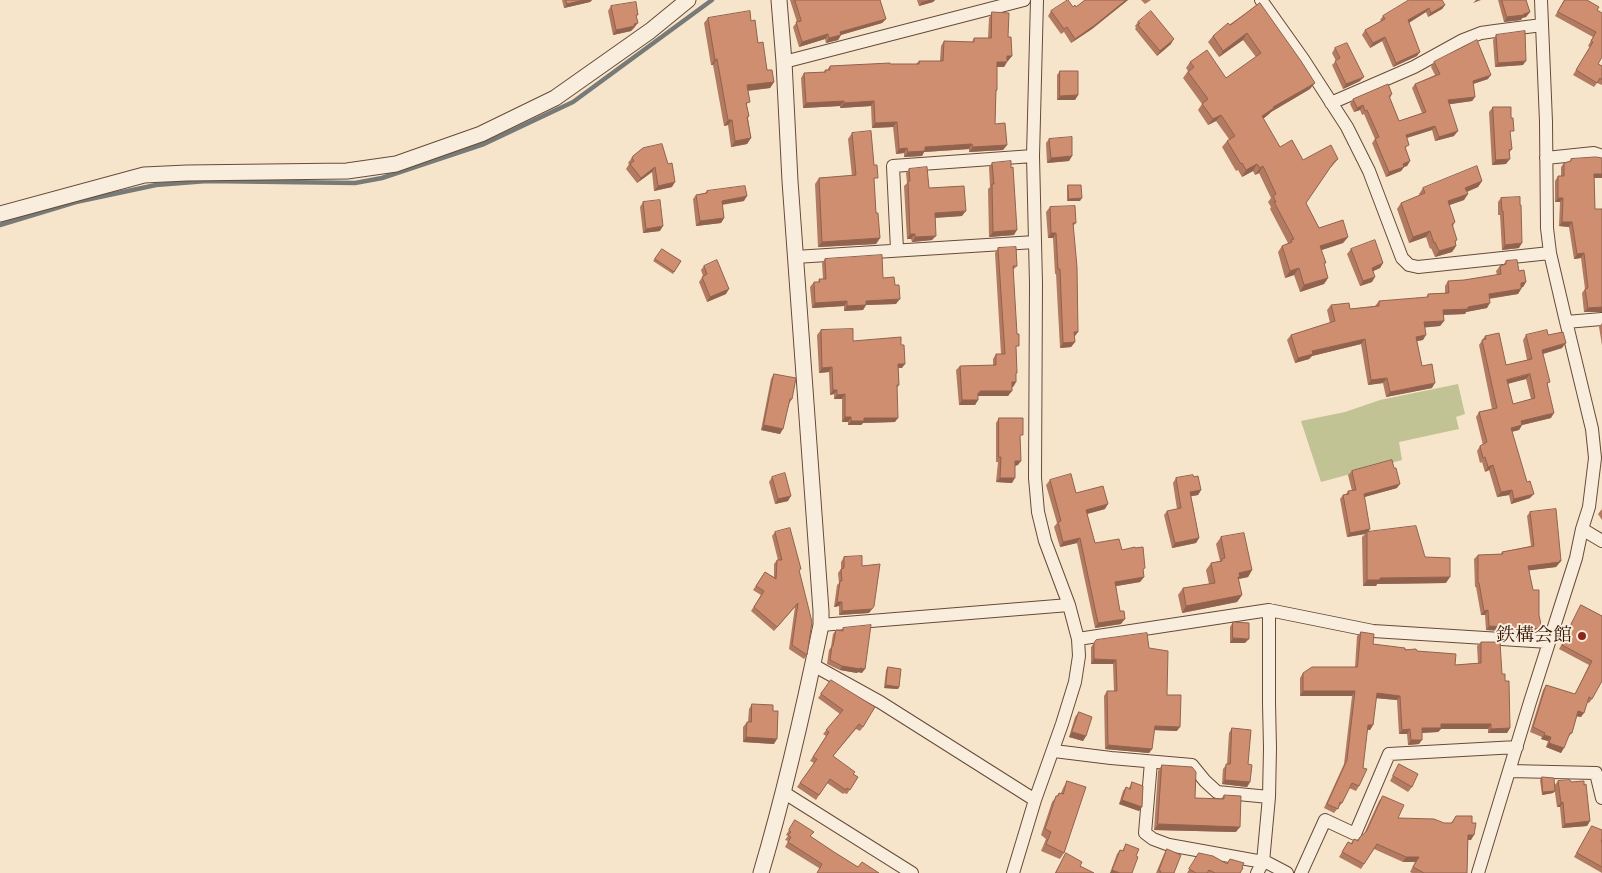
<!DOCTYPE html>
<html>
<head>
<meta charset="utf-8">
<style>
  body { margin:0 }
  canvas { display:block; background:#f6e5ca }
</style>
</head>
<body>
<canvas width="1602" height="873"></canvas>
<script>
const context = document.querySelector('canvas').getContext('2d');
context.lineJoin = 'round';
function fill(path, color) {
  context.fillStyle = color;
  context.fill(path, 'evenodd');
}
function stroke(path, color, width, dash) {
  context.strokeStyle = color;
  context.lineWidth = width;
  context.lineCap = dash ? 'butt' : 'round';
  context.setLineDash(dash || []);
  context.stroke(path);
}
function write(font, color, halo, rows, align = 'center') {
  context.font = font + ' "IM FELL Great Primer","Noto Serif JP",serif';
  context.lineWidth = 4;
  context.setLineDash([]);
  context.textBaseline = 'middle';
  context.strokeStyle = halo;
  context.fillStyle = color;
  for (const [text, x, y, turn = 0] of rows) {
    context.save();
    context.translate(x, y);
    context.rotate((+turn || 0) * Math.PI / 180);
    context.textAlign = isNaN(turn) ? turn : align;
    if (halo) context.strokeText(text, 0, 0);
    context.fillText(text, 0, 0);
    context.restore();
  }
}
fill(new Path2D(`
  M1458,384L1465,414L1456,417L1459,429L1399,442L1402,460L1321,482L1301,421L1345,412L1380,400Z`), '#c1c394');
stroke(new Path2D(`
  M0,225L76,202L156,185L207,181L355,183L382,178L484,144L573,102L712,0`), '#777a77', 4.5);
const minor = new Path2D(`
  M1261,0L1303,59L1347,127L1369,171L1402,258L1409,265L1418,267L1550,253
  M784,62L1024,0
  M1331,103L1414,67L1463,40L1481,33L1495,31L1542,25
  M1546,158L1594,153L1602,156
  M897,250L893,166L1033,156
  M795,257L1035,242
  M1566,322L1602,319
  M1582,529L1602,541
  M821,625L1069,605
  M1078,639L1269,610L1373,631L1549,642
  M813,665L880,702L1035,800
  M1054,751L1111,758L1192,765L1205,781L1217,792L1269,797
  M1151,762L1145,833L1153,839L1169,845L1263,862L1269,797L1270,748L1269,703V610
  M1510,771L1596,773L1602,798
  M783,792L912,873
  M1013,873L1035,800L1062,724L1075,682L1079,656L1078,639L1069,605L1045,541L1038,512L1035,478L1036,284L1033,156L1037,0
  M1257,873L1263,862L1268,863L1287,873
  M1301,873L1325,820L1355,834L1389,754L1517,747
  M1478,873L1530,702L1576,558L1582,529L1589,507L1595,458L1592,429L1564,313L1550,253L1547,228L1546,122L1541,0`);
const tertiary = new Path2D(`
  M0,214L144,175L187,173L347,171L396,164L481,134L555,98L650,31L688,0
  M761,873C785,792 804,708 821,625V611L790,181L784,62L779,0`);
stroke(minor, '#674a38', 14);
stroke(tertiary, '#674a38', 17);
stroke(minor, '#f9eedd', 12);
stroke(tertiary, '#f9eedd', 15);
fill(new Path2D(`
  M562,0H592L590,2L564,8Z
  M790,0H880L886,19L882,23L841,35L838,40L826,43L825,39L799,47L793,27L797,22Z
  M917,0H935L933,2L919,6Z
  M1085,0H1128L1092,29L1071,43L1064,32L1061,34L1048,16L1051,11L1073,7H1076Z
  M1141,0H1151L1145,4Z
  M1498,0H1526L1530,12L1526,17L1522,18L1521,20L1504,22Z
  M1564,0H1587L1597,10L1598,64L1602,66V85L1597,83L1594,87L1573,75L1590,47L1588,46L1593,37L1555,16Z
  M1260,3L1310,89L1271,112L1269,114L1263,119L1280,147L1303,160L1338,159L1333,165L1330,168L1306,203L1319,228L1348,237L1343,243L1321,250L1324,265L1328,278L1324,284L1300,292L1294,275L1285,278L1278,252L1282,246L1288,243L1270,209L1271,207L1268,202L1271,198L1259,173L1255,175L1253,171L1242,177L1238,170L1236,171L1222,147L1227,141L1229,139L1216,121L1208,125L1198,110L1202,104L1183,78L1188,71L1186,68L1190,62L1226,78L1256,57L1243,40L1219,57L1208,42L1213,36Z
  M1445,5L1442,9L1428,17L1426,12L1409,23L1417,56L1393,67L1382,41L1370,48L1362,35L1365,30L1381,21L1380,20L1383,16Z
  M611,6L637,17L635,27L631,31L613,35L608,11Z
  M992,12L1008,37L1012,56L1007,61V62L1004,67H997V90L996,92L995,124L1007,145L1003,150L969,152V149L924,152L922,156L904,157V153L896,154L893,127L872,128L871,106L840,108V106L803,108L801,78L804,73L824,72L825,70H827L830,66L890,64H916L919,61H940L941,46L944,41L972,42L974,38H988L989,18Z
  M708,18L751,21L767,70L774,82L770,88L748,91L747,106L749,116L748,118L751,138L747,144L731,147L728,125L724,126L713,65H711L704,23Z
  M1138,22L1171,44L1157,56L1135,29L1136,28L1135,26Z
  M1496,35L1523,65L1495,67L1493,40Z
  M1335,48L1360,81L1343,89L1332,65L1336,61L1332,53Z
  M1434,62L1488,79L1473,84L1475,97L1472,101L1449,104L1454,136L1435,141L1432,130L1407,138L1406,149L1410,161L1407,166L1404,167L1401,171L1386,177L1372,143L1375,139L1364,114L1362,115L1360,110L1354,112L1350,104L1353,99L1392,94L1390,98L1399,121L1422,113L1412,88L1415,84L1435,75L1431,67Z
  M1060,71L1078,95L1075,100H1057V75Z
  M1493,107L1510,136L1512,149L1509,153L1506,164L1492,165L1489,112Z
  M852,133L874,183L876,213L880,238L876,244L818,247L815,184L819,178L852,176L848,139Z
  M1049,139L1072,156L1069,161L1047,163L1046,143Z
  M643,148L672,187L654,191L652,172L637,183L626,169L629,164L628,163L633,156Z
  M1571,159L1602,178H1594L1595,209L1602,312H1584L1582,293L1585,289L1581,258L1574,259L1569,227L1559,226L1560,202H1555V181L1558,176H1561V167L1564,163L1569,162Z
  M992,163L1014,235L989,237L988,189L990,187L989,167Z
  M909,169L929,188L962,216L935,218L932,240L912,242L911,239H907L904,186L907,183L906,173Z
  M1482,181L1478,187L1467,192L1464,200L1449,205L1455,222L1453,226L1456,246L1452,252L1435,257L1431,248L1430,249L1426,237L1409,243L1397,209L1401,203L1420,196L1419,194L1423,188Z
  M1068,185L1080,201H1067V188Z
  M707,191L744,201L722,205L724,218L721,223L696,226L693,199L696,195L705,193Z
  M1501,198L1519,248L1502,250L1500,215H1498V202Z
  M643,202L660,231L643,233L640,207Z
  M1050,207L1076,223L1073,226L1075,336H1074L1075,342L1071,347L1060,348L1056,274H1055L1053,238H1048L1046,212Z
  M998,248L1017,266L1013,270L1016,350V382L1013,387H1012L1008,396H978V400L975,405H959L956,370L960,366L993,365V359L996,354H1001L995,253Z
  M662,249L681,261L673,274L653,261Z
  M1351,249L1383,263L1380,268L1373,271L1372,282L1360,286L1347,254Z
  M825,259L883,278L896,304L866,305L863,310L844,311V306L812,308L810,287L814,282H818L819,279H823L822,263Z
  M1506,261L1519,271L1526,282L1523,287L1521,288V289L1518,294L1489,299L1487,308L1466,312L1465,314L1443,315L1444,321L1440,326L1425,327L1423,340L1417,341L1422,366L1432,388L1386,397L1383,383L1368,385L1361,344L1312,356L1309,359L1295,363L1287,340L1291,335L1330,323L1327,310L1331,305L1350,309L1375,306L1379,301L1426,298L1428,294L1445,293V286L1448,281L1464,280L1497,275L1496,271L1500,266L1503,265Z
  M704,266L726,294L707,302L699,282L703,276L701,270Z
  M1602,323V345L1599,327Z
  M821,330L853,341L902,368H898L899,385L897,388L895,422L863,423L861,425H848V422H842V399H834V394L830,395L829,372L819,373L817,335Z
  M1526,335H1548L1562,348L1543,354L1548,386L1551,418L1522,425L1519,430L1512,431L1530,498L1511,504L1509,495L1497,497L1489,470L1485,472L1482,462L1480,463L1477,451L1480,446L1483,445L1476,417L1479,412L1492,409L1479,345L1485,336L1506,365L1527,360L1523,340ZM1526,379L1531,399L1513,404L1508,383Z
  M774,374L792,399L789,404L780,434L761,430L771,379Z
  M999,418L1020,439L1018,465L1015,466L1012,483L996,482L998,462H996V423Z
  M1352,471L1397,488L1364,497L1369,531L1425,557L1446,583L1377,584L1376,586H1363L1362,537L1365,534L1347,537L1340,499L1343,495L1346,494L1348,491H1352L1348,475Z
  M772,477L788,501L775,504L769,482Z
  M1194,477L1201,490L1198,495L1191,496L1199,538L1196,543L1172,548L1164,515L1167,511L1177,509L1173,483L1176,478Z
  M1050,480L1076,493L1105,509L1087,514L1095,543L1122,550L1143,572L1144,577L1140,582L1116,586L1121,624L1095,628L1077,543L1060,547L1054,527L1057,523L1046,485Z
  M1602,509V520L1598,514Z
  M1530,512L1561,561L1556,567L1529,570L1539,633L1486,630L1485,615H1481L1476,587H1475L1474,559L1478,555L1501,554L1502,552L1531,546L1527,516Z
  M775,532L799,572L807,655L804,659L789,649L795,607L774,631L751,611L761,595L753,590L765,572L774,577V564L777,560H778L772,536Z
  M1221,537L1252,570L1248,577L1238,579L1242,595L1237,602L1182,613L1178,595L1183,588L1209,584L1206,570L1211,563L1220,561L1216,544Z
  M844,557L862,566L872,609L869,613L839,615V606L834,607L837,585L839,583L838,573L841,569V562Z
  M1581,605L1602,616L1592,699L1589,703L1587,702L1581,717L1577,716L1572,733L1568,737L1561,753L1546,747L1548,741L1541,739L1542,737L1530,732L1543,690L1546,685L1575,694L1589,665L1559,649L1563,642L1562,641Z
  M1233,622L1245,643H1230V627Z
  M843,628L862,673L858,672L857,673L840,670L827,664L829,650L831,647L833,634L836,630L841,631Z
  M1361,632L1373,644L1417,651L1455,665L1478,663L1477,646L1481,642L1502,674L1505,681L1510,728L1507,733H1488V729H1441L1438,732L1422,733L1419,744L1408,745L1407,734H1399L1397,700L1376,698L1373,725L1370,730H1367L1359,786L1356,791L1349,788L1342,803L1334,813L1324,808L1344,764L1352,696H1300V678L1303,673L1355,667L1357,636Z
  M1094,643L1149,648L1167,695L1177,731L1154,730L1152,749L1149,753L1105,749L1104,696L1107,691H1114L1113,664H1091V647Z
  M888,667L899,687L898,689L884,688L886,670Z
  M831,680L863,727L860,731L856,729L833,756L853,774L858,777L847,794L844,793L843,794L827,783L816,800L797,787L814,763L810,761L826,736L823,734L840,714L818,698Z
  M752,704L773,711L774,744L743,742V727L747,722H748L749,709Z
  M1079,712L1086,736L1083,741L1069,737L1075,717Z
  M1232,728L1248,764L1250,782L1247,787L1222,784L1223,769L1227,764L1229,733Z
  M1399,764L1412,787L1408,792L1390,781Z
  M1162,765L1195,798L1221,799L1224,795L1236,832L1154,830L1158,771Z
  M1542,777L1555,791L1553,793L1542,795L1540,780Z
  M1067,781L1064,853L1060,859L1041,851L1046,839L1041,835L1052,802L1059,793H1061L1063,788Z
  M1558,781L1571,782L1590,821L1587,826L1562,828L1560,807H1557L1554,786Z
  M1132,782L1139,811L1119,804L1123,791L1126,787L1129,788Z
  M1383,796L1398,818L1444,823H1451L1456,816L1471,840H1468L1467,873H1412L1410,872L1415,862H1403L1374,849L1361,869L1339,857L1348,842L1351,843L1354,839L1358,840L1360,837L1364,834L1379,801Z
  M795,820L810,836L834,852L858,867L879,873L819,868L785,847L788,841L785,840L788,836L786,835Z
  M1592,826L1602,842V873L1574,857Z
  M1126,844L1136,856L1132,873H1110L1117,854L1120,850L1122,851Z
  M1167,849L1174,873H1156L1164,854Z
  M1066,853L1080,866L1094,873H1055Z
  M1199,853L1227,864L1230,859L1242,867L1240,873H1187Z`), '#b27a60');
fill(new Path2D(`
  M584,0H592L590,2L564,8L567,4Z
  M929,0H935L933,2L919,6L922,2Z
  M1126,0H1128L1092,29L1071,43L1075,39Z
  M1476,0H1481L1473,3Z
  M1445,5L1442,9L1428,17L1431,13Z
  M1429,8L1426,12L1405,25L1408,20Z
  M1530,12L1526,17L1522,18L1521,20L1504,22L1507,17Z
  M886,19L882,23L837,36L840,32Z
  M638,23L631,31L613,35L616,30Z
  M1247,33L1243,40L1219,57L1223,51Z
  M828,34L825,39L799,47L802,42Z
  M841,35L838,40L826,43L829,38Z
  M1385,37L1382,41L1370,48L1373,43Z
  M1174,39L1171,44L1157,56L1160,51Z
  M1420,52L1417,56L1393,67L1396,63Z
  M1007,56H1012L1008,61H1004Z
  M717,59L713,65H711L715,60Z
  M1526,61L1523,65L1495,67L1498,63Z
  M997,62H1007L1004,67H994Z
  M1491,75L1488,79L1470,85L1473,81Z
  M1364,77L1360,81L1343,89L1346,84Z
  M774,82L770,88L743,91L747,85Z
  M1315,83L1310,89L1271,112L1269,114L1258,123L1262,116L1273,107Z
  M1078,95L1075,100H1057L1060,96Z
  M1475,97L1472,101L1445,105L1448,100Z
  M844,101L840,106L803,108L806,103Z
  M874,101L871,106L840,108L844,103Z
  M1363,105L1360,110L1354,112L1357,108Z
  M1221,115L1216,121L1208,125L1213,119Z
  M728,120H732L728,125L724,126Z
  M897,122L893,127L872,128L875,123Z
  M1435,126L1432,130L1403,139L1406,135Z
  M1458,131L1454,136L1435,141L1439,137Z
  M751,138L747,144L731,147L735,141Z
  M972,144L969,149L924,152L922,156L904,157L908,152L925,147Z
  M1007,145L1003,150L969,152L973,147Z
  M907,148L904,153L896,154L899,149Z
  M1072,156L1069,161L1047,163L1051,158Z
  M1510,159L1506,164L1492,165L1496,160Z
  M1410,161L1407,166L1400,168L1403,164Z
  M1257,164L1253,171L1242,177L1246,170Z
  M1263,166L1259,173L1255,175L1260,168Z
  M655,167L652,172L637,183L641,178Z
  M1404,167L1401,171L1386,177L1389,172Z
  M1594,174H1602V178H1591Z
  M1482,181L1478,187L1461,194L1465,188Z
  M675,182L672,187L654,191L658,186Z
  M1468,194L1464,200L1444,207L1448,201Z
  M747,196L744,201L718,205L722,201Z
  M1082,198L1080,201H1067L1069,199Z
  M1558,198H1563L1560,202H1555Z
  M966,211L962,216L931,218L935,213Z
  M724,218L721,223L696,226L700,221Z
  M1562,222H1572L1569,227L1559,226Z
  M663,226L660,231L643,233L646,229Z
  M1017,230L1014,235L989,237L993,232Z
  M1430,231L1426,237L1409,243L1413,237Z
  M1051,233H1056L1053,238H1048Z
  M910,234H915L911,239H907Z
  M936,236L932,240L912,242L915,237Z
  M1348,237L1343,243L1316,252L1320,246Z
  M880,238L876,244L818,247L822,242Z
  M1522,243L1519,248L1502,250L1505,245Z
  M1456,246L1452,252L1435,257L1439,251Z
  M1584,253L1581,258L1574,259L1577,254Z
  M1383,263L1380,268L1369,273L1372,268Z
  M1299,268L1294,275L1285,278L1290,271Z
  M1375,277L1372,282L1360,286L1363,281Z
  M1328,278L1324,284L1300,292L1304,285Z
  M1526,282L1523,287L1517,288L1521,283Z
  M729,289L726,294L707,302L710,297Z
  M1521,289L1518,294L1485,299L1489,294Z
  M900,299L896,304L866,305L863,310L844,311L847,306L866,301Z
  M847,301L844,306L812,308L815,303Z
  M1490,303L1487,308L1466,312L1465,314L1439,315L1443,310Z
  M1602,307V312H1584L1588,308Z
  M1444,321L1440,326L1420,328L1424,322Z
  M1074,332H1078L1075,336L1071,337Z
  M1426,335L1423,340L1412,342L1416,337Z
  M1365,339L1361,344L1312,356L1309,359L1295,363L1298,358L1312,351Z
  M1075,342L1071,347L1060,348L1063,343Z
  M1566,343L1562,348L1539,355L1542,350Z
  M898,364H905L902,368H895Z
  M832,367L829,372L819,373L822,368Z
  M1530,374L1526,379L1504,385L1507,380Z
  M1387,378L1383,383L1368,385L1371,380Z
  M1012,382H1016L1013,387H1008Z
  M1435,383L1432,388L1386,397L1390,392Z
  M833,390H837L834,394L830,395Z
  M980,391H1012L1008,396H978L975,398Z
  M845,394L842,399H834L837,395Z
  M962,400H978L975,405H959Z
  M1554,413L1551,418L1522,425L1519,430L1508,433L1511,428L1521,421Z
  M845,417H851L848,422H842Z
  M864,418H898L895,422L863,423L861,425H848L851,421Z
  M764,425L783,429L780,434L761,430Z
  M1015,461H1021L1018,465L1012,466Z
  M1493,465L1489,470L1485,472L1488,467Z
  M1000,478H1015L1012,483L996,482Z
  M1400,484L1397,488L1361,498L1364,494Z
  M1201,490L1198,495L1187,497L1190,492Z
  M1512,490L1509,495L1497,497L1501,492Z
  M1534,494L1530,498L1511,504L1514,499Z
  M791,496L788,501L775,504L778,499Z
  M1108,504L1105,509L1083,515L1086,510Z
  M1370,529L1367,533V532L1365,534L1347,537L1350,533Z
  M1080,538L1077,543L1060,547L1063,542Z
  M1199,538L1196,543L1172,548L1175,543Z
  M1559,561H1561L1556,567L1525,571L1528,566Z
  M1252,570L1248,577L1239,579L1236,583L1239,573Z
  M1144,577L1140,582L1111,587L1115,582Z
  M1450,577L1446,583L1377,584L1376,586H1363L1367,580L1380,578Z
  M1242,595L1237,602L1182,613L1186,606Z
  M837,602H842L839,606L834,607Z
  M872,609L869,613L839,615L842,611Z
  M1488,610L1485,615H1481L1484,611Z
  M1125,619L1121,624L1095,628L1098,623Z
  M1489,626L1542,629L1539,633L1486,630Z
  M1233,638L1249,639L1245,643H1230Z
  M1094,659L1116,660L1113,664H1091Z
  M842,666L860,668L865,669L862,673L858,672L857,673L840,670Z
  M886,685L899,687L898,689L884,688Z
  M1303,691H1355L1352,696H1300Z
  M1377,693L1400,696L1397,700L1374,698Z
  M1578,711L1584,713L1581,717L1575,716Z
  M1441,724H1491L1488,729H1441L1438,732L1419,733L1422,728Z
  M1368,725H1373L1370,730L1364,729Z
  M1155,726L1180,727L1177,731L1152,730Z
  M1510,728L1507,733H1488L1491,729Z
  M1410,729L1407,734H1399L1402,730Z
  M1072,732L1086,736L1083,741L1069,737Z
  M1544,735L1551,737L1548,741L1541,739Z
  M746,737L777,739L774,744L743,742Z
  M1411,740H1422L1419,744L1408,745Z
  M1549,743L1564,748L1561,753L1546,747Z
  M1108,745L1152,749L1149,753L1105,749Z
  M1225,780L1250,782L1247,787L1222,784Z
  M1555,791L1553,793L1542,795L1543,792Z
  M1122,800L1142,807L1139,811L1119,804Z
  M1563,802L1560,807H1557L1561,803Z
  M1590,821L1587,826L1562,828L1565,824Z
  M1158,824L1240,827L1236,832L1154,830Z
  M1468,835H1474L1471,840H1464Z
  M1406,857H1419L1415,862H1403Z
  M1112,870L1120,873H1110Z`), '#91634e');
const building = new Path2D(`
  M566,0H584L567,4Z
  M795,0H880L886,19L840,32L841,35L829,38L828,34L802,42L796,22L801,21Z
  M1068,0L1073,7L1075,5L1076,7L1085,0H1126L1095,25L1075,39L1067,27L1064,29L1051,11Z
  M1409,0H1442L1445,5L1431,13L1429,8L1408,20L1420,52L1396,63L1385,37L1373,43L1365,30L1385,19L1383,16Z
  M1502,0H1526L1530,12L1524,14V15L1507,17Z
  M1565,0H1587L1599,7L1597,10L1602,13V57L1598,64L1602,66V80L1600,78L1597,83L1576,70L1593,42L1591,41L1596,32L1558,12Z
  M636,2L638,15H636L638,23L634,24L635,26L616,30L611,6Z
  M1260,3L1301,61L1315,83L1273,107L1274,108L1262,116L1280,147L1292,140L1303,160L1331,145L1338,159L1334,162L1306,203L1319,228L1343,220L1348,237L1320,246L1326,263H1324L1328,278L1304,285L1299,268L1290,271L1282,246L1292,242L1291,240L1294,239L1274,202H1276L1273,196L1276,194L1263,166L1260,168L1257,164L1246,170L1242,163L1241,164L1227,141L1235,136L1221,115L1213,119L1202,104L1208,99L1188,72L1194,67L1190,62L1207,50L1226,78L1261,53L1247,33L1223,51L1213,36L1228,23L1230,25Z
  M750,11L751,21L755,20L758,43L763,42L767,70H772L774,82L747,85L750,102L746,103L749,116L747,117L751,138L735,141L732,120H728L717,59L715,60L708,18Z
  M1151,11L1174,39L1160,51L1138,25L1140,23L1138,22Z
  M992,12L1009,13L1008,37H1011L1012,56H1007V62H997V90H996L995,124L1005,123L1007,145L973,147L972,144L925,147V151L908,152L907,148L899,149L897,122L875,123L874,101L844,103V101L806,103L804,73L826,72L825,70H830V66L890,63V64H919V61H943L944,41L974,42V38H991Z
  M1525,31L1526,61L1498,63L1496,35Z
  M1477,40L1491,75L1473,81L1475,97L1448,100L1458,131L1439,137L1435,126L1406,135L1409,145L1405,147L1410,161L1403,164L1404,167L1389,172L1375,139L1379,137L1367,110L1365,111L1363,105L1357,108L1353,99L1388,84L1392,94L1389,96L1399,121L1426,112L1415,84L1440,74L1434,62Z
  M1347,43L1364,77L1346,84L1335,61L1340,58L1335,48Z
  M1060,71H1078V95L1060,96Z
  M1493,107H1511V118H1513L1514,131H1510L1512,149L1509,150L1510,159L1496,160Z
  M871,131L874,165H877L878,178H874L876,213H878L880,238L822,242L819,178L856,175L852,133Z
  M1072,137V156L1051,158L1049,139Z
  M662,144L668,164L672,163L675,182L658,186L655,167L641,178L630,164L634,161L632,158L633,156L643,148Z
  M1596,157L1602,158V174H1594L1595,209H1602V307L1588,308L1585,289L1588,288L1584,253L1577,254L1572,222H1562L1563,198H1558V176H1564V163L1571,161V159Z
  M1011,161V168L1013,167L1017,230L993,232L992,184H994L992,163Z
  M1477,166L1482,181L1465,188L1468,194L1448,201L1455,222L1452,224L1457,240L1455,241L1456,246L1439,251L1435,242L1434,243L1430,231L1413,237L1401,203L1425,193L1423,188Z
  M927,167L929,188L964,186L966,211L935,213L936,236L915,237V234H910L908,181H910L909,169Z
  M1068,185H1081L1082,198L1069,199Z
  M745,186L747,196L722,201L724,218L700,221L696,195L707,193V191Z
  M1520,197V205H1521L1522,243L1505,245L1503,211H1502L1501,198Z
  M660,200L663,226L646,229L643,202Z
  M1075,206L1076,223H1073L1077,267L1078,332H1074L1075,342L1063,343L1060,269H1058L1056,233H1051L1050,207Z
  M1375,240L1383,263L1372,268L1375,277L1363,281L1351,249Z
  M1016,247L1017,266H1013L1017,334H1019V346H1016L1017,373H1016V382H1012V391H980V393H978V400H962L960,366L996,365V354H1005L998,248Z
  M662,249L681,261L674,272L655,259Z
  M882,255L883,278L894,277L895,285H899L900,299L866,301V305L847,306V301L815,303L814,282H820L819,279H826L825,259Z
  M717,260L729,289L710,297L702,277L707,274L704,266Z
  M1517,260L1519,271L1524,270L1526,282L1521,283V289L1489,294L1490,303L1468,307V309L1443,310L1444,321L1424,322L1426,335L1416,337L1422,366L1432,364L1435,383L1390,392L1387,378L1371,380L1365,339L1312,351L1313,354L1298,358L1291,335L1335,321L1331,305L1349,303L1350,309L1379,306V301L1428,297V294L1449,293L1448,281L1464,280L1501,274L1500,266L1506,264V261Z
  M853,329V341L901,337V345H904L905,364H898L899,385H897L898,418H864V421H851V417H845V394L837,395V390H833L832,367L822,368L821,330Z
  M1547,330L1548,335L1563,332L1566,343L1542,350L1550,382L1547,383L1554,413L1521,421L1522,425L1511,428L1527,482L1530,481L1534,494L1514,499L1512,490L1501,492L1493,465L1488,467L1485,457L1483,458L1480,446L1487,442L1479,412L1497,408L1482,340L1486,339L1485,336L1499,333L1506,365L1532,359L1526,335ZM1530,374L1535,398L1513,404L1507,380Z
  M774,374L796,378L792,399H790L783,429L764,425Z
  M999,418H1023V435H1020L1021,461H1015V478H1000L1001,457H999Z
  M1392,460L1394,468H1396L1400,484L1364,494L1370,529L1350,533L1343,495L1349,494L1348,491L1356,490L1352,471Z
  M785,473L791,496L778,499L772,477Z
  M1071,474L1076,493L1103,486L1108,504L1086,510L1095,543L1119,539L1122,550L1135,547V548L1143,547L1145,568L1143,569L1144,577L1115,582L1120,611H1124L1125,619L1098,623L1080,538L1063,542L1058,522L1061,521L1050,480Z
  M1193,475L1194,477L1198,476L1201,490L1190,492L1199,538L1175,543L1167,511L1181,508L1176,478Z
  M1556,509L1561,561H1559L1560,562L1528,566L1533,590H1539V615L1542,629L1489,626L1488,610L1484,611L1479,583H1478V555L1503,554L1502,552L1534,546L1530,512Z
  M1416,526L1425,557L1450,558V577L1380,578V580H1367V532Z
  M790,528L801,569L799,570L812,622L807,655L792,645L798,603L777,627L754,607L764,591L756,586L765,572L776,579L777,560H782L775,532Z
  M1244,533L1252,570L1239,573L1240,577H1238L1242,595L1186,606L1183,588L1215,583L1211,563L1222,561V559L1225,558L1221,537Z
  M862,556V566L880,564L874,606L872,609L842,611V602H837L840,581H842L841,569L844,568V557Z
  M1581,605L1602,616V681L1592,699L1589,697L1584,713L1578,711L1572,733H1570L1564,748L1549,743L1551,737L1544,735L1545,733L1533,727L1546,685L1575,694L1592,661L1562,645L1566,637H1565Z
  M1233,622L1249,623V639L1233,638Z
  M871,625L865,669L860,668V669L842,666L830,660L832,646H833L836,630L843,631V628Z
  M1361,632L1374,634L1373,644L1405,648V650L1416,649L1417,651L1456,654L1455,665L1481,663V642H1500L1502,674H1505V681H1509L1510,728L1491,729V724H1441V728H1422V740H1411L1410,729L1402,730L1400,696L1377,693L1373,725H1368L1363,768L1367,769L1359,786L1352,783L1342,803L1340,802L1338,809L1327,804L1347,760L1355,691H1303V673L1312,667H1357Z
  M1147,633L1149,648L1168,651L1167,695H1181L1180,727L1155,726L1152,749L1108,745L1107,691H1117L1116,660L1094,659V643L1096,640Z
  M888,667L901,669L899,687L886,685Z
  M831,680L875,707L863,727L859,724L833,756L855,772L853,774L858,777L850,790L847,788L846,790L830,779L819,795L800,783L817,759L813,757L829,732L826,730L843,710L821,694Z
  M752,704L773,705V711H778L777,739L746,737L747,722H751Z
  M1079,712L1092,717L1086,736L1072,732Z
  M1232,728L1251,730L1248,764L1252,765L1250,782L1225,780L1226,764H1230Z
  M1399,764L1418,774L1412,787L1393,776Z
  M1162,765L1192,767L1196,772L1195,798L1224,799V795L1241,796L1240,827L1158,824Z
  M1542,777L1554,778L1555,791L1543,792Z
  M1570,780L1571,782L1584,781V785L1586,784L1590,821L1565,824L1563,802L1561,803L1558,781Z
  M1067,781L1086,787L1064,853L1046,844L1051,832L1045,829L1056,796H1058L1059,793L1063,794Z
  M1132,782L1143,786L1142,807L1122,800L1126,787L1130,789Z
  M1383,796L1404,805L1398,818L1434,819L1444,823H1452L1456,816H1472V823H1476L1474,835H1468L1467,873H1424L1413,867L1419,857H1406L1377,844L1364,864L1342,852L1348,842L1352,844L1354,839L1358,841L1360,837L1366,832Z
  M795,820L814,832L810,836L834,852L858,867L862,862L879,873H817L822,864L788,842L791,837L788,835L791,832L789,830Z
  M1592,826L1602,830V839L1601,842H1602V867L1577,853Z
  M1126,844L1139,849L1136,856L1138,857L1132,873H1120L1112,870L1120,850L1123,851Z
  M1167,849L1181,855L1174,873H1160L1161,871H1159Z
  M1066,853L1082,862L1080,866L1094,873H1056Z
  M1199,853L1213,856L1227,864L1230,859L1244,863L1242,867L1243,868L1240,873H1215L1209,870L1207,873H1196L1189,869Z`);
fill(building, '#cf8e70');
stroke(building, '#91634e', 1);
for (const [x, y, r, color] of [
  [1582,636,5,"#8f2418"]
]) {
  const dot = new Path2D();
  dot.arc(x, y, r, 0, 2 * Math.PI);
  context.fillStyle = color;
  context.fill(dot);
  stroke(dot, '#f9eedd', 2);
}
write('19px', '#371708', '#f9eedd', [
  ["鉄構会館",1572,636]
], 'right');
</script>
</body>
</html>
